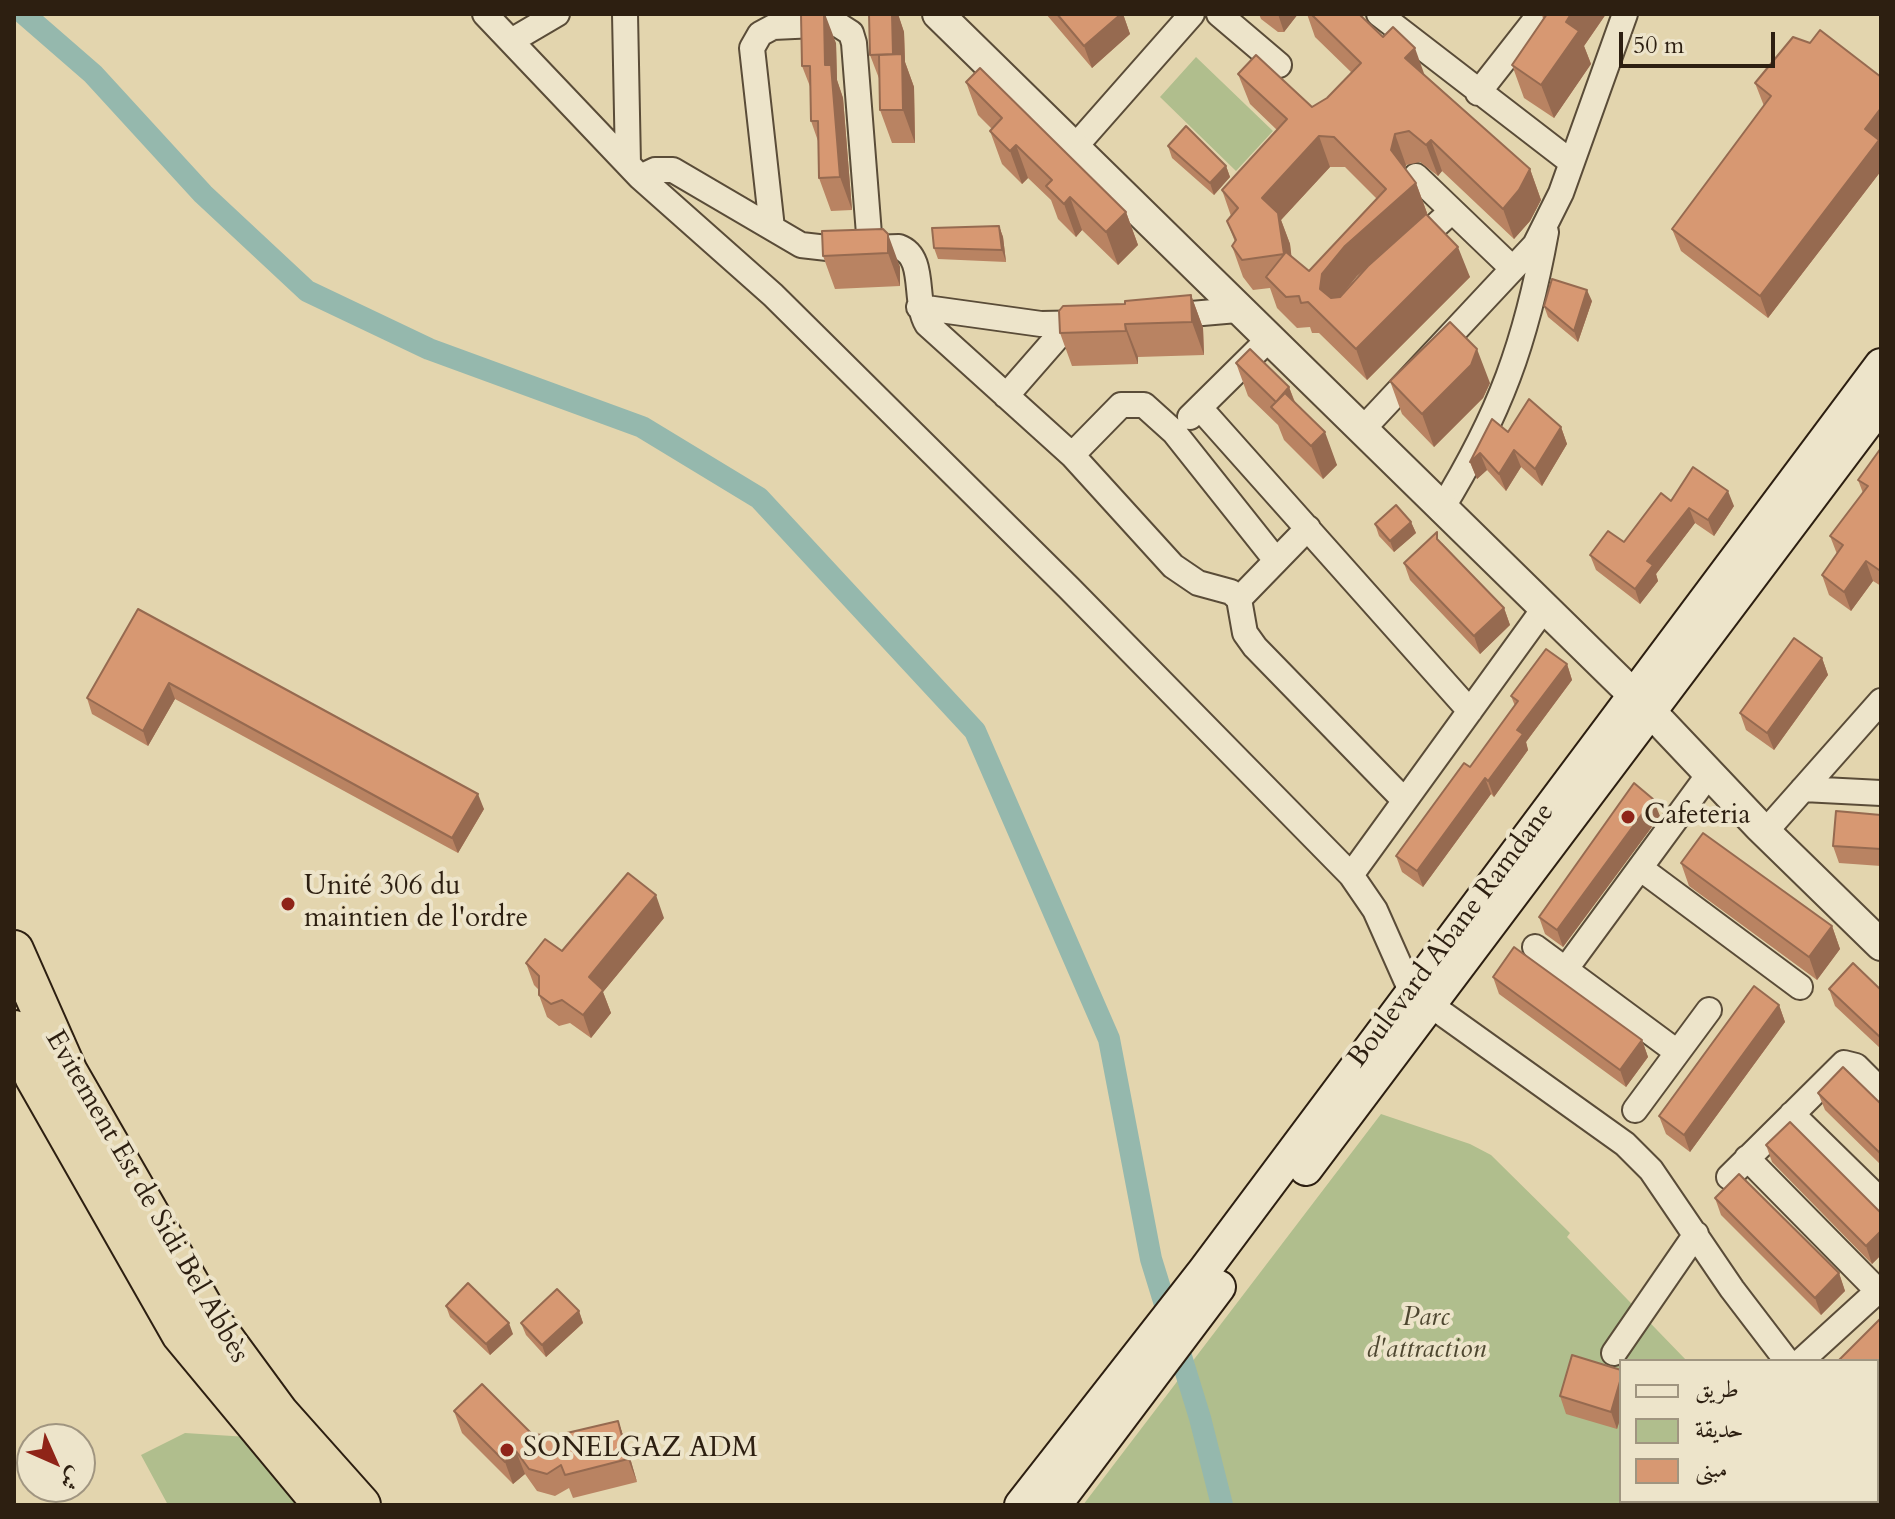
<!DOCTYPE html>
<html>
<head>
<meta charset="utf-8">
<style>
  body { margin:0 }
  #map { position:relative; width:1895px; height:1519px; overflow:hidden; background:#e3d5ae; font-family:Cardo,Amiri,serif }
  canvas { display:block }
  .frame { position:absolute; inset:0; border:16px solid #2d1f11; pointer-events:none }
  .legend { position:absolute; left:1619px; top:1359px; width:260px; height:144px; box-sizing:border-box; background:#ede4ca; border:2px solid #a09580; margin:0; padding:10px 14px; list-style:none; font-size:24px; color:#2d1f11 }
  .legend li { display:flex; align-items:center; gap:16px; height:40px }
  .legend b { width:40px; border:2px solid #a09580 }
  .north { position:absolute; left:16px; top:1423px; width:80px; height:80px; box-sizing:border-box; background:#ede4ca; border:2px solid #a09580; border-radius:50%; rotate:135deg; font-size:22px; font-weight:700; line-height:32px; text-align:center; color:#2d1f11 }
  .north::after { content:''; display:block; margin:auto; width:28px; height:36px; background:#8f2418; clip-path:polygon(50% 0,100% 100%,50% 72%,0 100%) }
  .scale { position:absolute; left:1619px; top:32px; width:156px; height:36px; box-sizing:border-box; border:4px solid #2d1f11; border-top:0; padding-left:10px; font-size:24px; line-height:28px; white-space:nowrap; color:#2d1f11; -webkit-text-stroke:6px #ede4ca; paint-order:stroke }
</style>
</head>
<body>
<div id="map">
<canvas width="1895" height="1519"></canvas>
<div class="frame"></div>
<ul class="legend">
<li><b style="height:10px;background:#ede4ca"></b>طريق</li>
<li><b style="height:22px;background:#b0be8d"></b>حديقة</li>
<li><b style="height:22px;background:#d79872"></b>مبنى</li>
</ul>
<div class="north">ش</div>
<div class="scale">50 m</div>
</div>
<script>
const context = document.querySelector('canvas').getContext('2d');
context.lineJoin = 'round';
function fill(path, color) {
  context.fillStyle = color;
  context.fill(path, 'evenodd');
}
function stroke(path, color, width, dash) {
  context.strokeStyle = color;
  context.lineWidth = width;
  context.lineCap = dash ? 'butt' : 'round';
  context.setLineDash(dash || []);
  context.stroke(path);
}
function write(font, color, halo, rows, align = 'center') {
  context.font = font + ' Cardo,serif';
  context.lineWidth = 8;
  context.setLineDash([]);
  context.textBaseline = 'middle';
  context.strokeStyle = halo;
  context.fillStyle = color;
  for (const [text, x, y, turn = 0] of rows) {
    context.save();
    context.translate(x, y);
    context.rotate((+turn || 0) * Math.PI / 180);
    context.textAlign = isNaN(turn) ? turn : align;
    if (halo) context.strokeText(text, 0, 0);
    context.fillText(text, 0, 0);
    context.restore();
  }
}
fill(new Path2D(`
  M1196,57L1273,131L1236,171L1160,97Z
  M1381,1114L1470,1144L1491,1155L1570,1233L1567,1237L1687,1361H1621V1501H1823L1827,1505H1083Z
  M185,1433L248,1437L315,1505H168L141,1455Z`), '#b0be8d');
stroke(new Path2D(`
  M24,14L93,74L203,194L307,291L429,349L642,427L759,498L975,731L1109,1039L1151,1259L1200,1418L1222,1505`), '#95b8ad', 22);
const minor = new Path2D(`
  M485,14L640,177L773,295L1069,588L1351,875L1375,910L1411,991L1625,1144L1651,1170L1732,1289L1787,1361
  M625,14L628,164
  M1219,14L1279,65
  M1379,14L1571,162
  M511,41L557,14
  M1478,93L1540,14
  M1073,149L1192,14
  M1416,176L1512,268
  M640,177L655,170H673L801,245L836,249L899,247C927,257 913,301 927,324L1072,455L1173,566L1198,583L1231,592L1239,599
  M772,228L752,48L760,34L773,27L837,24L851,33L854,43L870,247
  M1412,247L1452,211
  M919,307L1041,324L1092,323
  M1168,316L1237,310
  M1006,396L1068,325
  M1200,408L1470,711
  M1190,417L1269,339
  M1361,431L1535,245L1561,193L1625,14
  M1072,455L1121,405H1144L1174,432L1275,559
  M1441,510C1500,414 1526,343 1546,232
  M1308,528L1239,599L1245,633L1255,647L1404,800
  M1803,789L1881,793
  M1765,832L1881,701
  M1640,868L1800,987
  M1351,875L1543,610
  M1535,947L1677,1052
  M1565,970L1709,774
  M1635,1110L1709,1010
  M1792,1114L1881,1201
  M1747,1158L1878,1291
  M1729,1177L1844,1063L1856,1066L1881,1091
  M1614,1353L1696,1234
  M1801,1361L1881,1288
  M1877,1423L1881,1419
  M1877,1450L1881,1455`);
const tertiary = new Path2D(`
  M938,14L1651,712L1759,826L1881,945`);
const secondary = new Path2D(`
  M1306,1169L1881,404
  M1021,1505L1204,1271L1881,365
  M1055,1505L1219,1287`);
const trunk = new Path2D(`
  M14,950L68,1072L210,1319L279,1413L361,1505
  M14,1030L34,1076L181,1334L323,1505`);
stroke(minor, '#5a4c38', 28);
stroke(tertiary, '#5a4c38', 34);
stroke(secondary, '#2d1f11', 36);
stroke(trunk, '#2d1f11', 42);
stroke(minor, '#ede4ca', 24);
stroke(tertiary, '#ede4ca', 30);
stroke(secondary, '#ede4ca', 32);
stroke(trunk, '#e3d5ae', 38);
fill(new Path2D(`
  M869,14H898L904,32L905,62L914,87L915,143H892L880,110V81L870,55Z
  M1046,14H1123L1130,34L1092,68Z
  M1259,14H1298L1284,32H1278L1261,19Z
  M1307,14H1359L1383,37L1530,169L1541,200L1530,221L1514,239L1442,171L1438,176L1420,162L1406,165L1405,169L1416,183L1427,213L1426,214L1470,277L1367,380L1319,333H1312L1310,327L1297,328L1277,308L1270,288L1253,290L1243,277L1232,246L1235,242L1227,221L1231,216L1222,190L1277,130L1250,104L1238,74L1312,107L1327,98L1352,73L1315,37ZM1330,167H1345L1377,199L1309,271L1291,256L1290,244L1281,220ZM1365,269L1340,297L1357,276Z
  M1542,14H1606L1584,46L1591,64L1554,118L1524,98L1512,65L1543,19Z
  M836,43L837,80L843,98L852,210L831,211L819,178L818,141L811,121V89L802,66Z
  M1881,77V171L1768,318L1681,251L1672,229L1764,106L1755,83Z
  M966,82L1126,212L1138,245L1118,265L1082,230L1076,237L1058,219L1051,200L1028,178L1022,184L1002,164L990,131L992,129L978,115Z
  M1168,146L1226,166L1230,177L1214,195L1172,158Z
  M999,226L1003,237L1006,262L938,259L934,248Z
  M883,229L900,267V286L835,289L823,256Z
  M1191,295L1203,328L1204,355L1138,357V364L1072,366L1060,333L1125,304Z
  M1592,301L1578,342L1548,317L1544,306Z
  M1236,363L1289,387L1295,402L1337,465L1323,479L1284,440L1278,425L1248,396Z
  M1390,381L1490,383L1483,398L1434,447L1402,414Z
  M1561,427L1567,444L1542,486L1521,467L1506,491L1487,470L1477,479L1470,462L1508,432Z
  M1881,448V586L1873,581L1851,611L1829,595L1822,575L1837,554L1830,536L1863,493L1858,480Z
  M1671,501L1734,506L1714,536L1695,523L1656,574L1658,581L1640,604L1596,570L1590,555L1624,542Z
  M1411,522L1416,533L1394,552L1379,536L1375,524Z
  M1442,543L1504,608L1510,625L1480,654L1410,580L1404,563Z
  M138,609L484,809L458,853L175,699L148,746L92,714L87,698Z
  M1822,658L1828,675L1774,750L1746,730L1740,713Z
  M1567,664L1572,680L1526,742L1528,750L1494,797L1491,794L1423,887L1402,872L1396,856L1470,767L1515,706L1511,696Z
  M1881,815V866L1839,863L1833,846Z
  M1660,816L1563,947L1545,934L1539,917Z
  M1681,863L1832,926L1840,949L1817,980L1689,886Z
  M664,918L603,992L611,1013L591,1038L570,1023L559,1026L547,1017L539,995V990L534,985L526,963Z
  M1493,977L1642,1040L1648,1057L1626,1087L1499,994Z
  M1829,989L1881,990V1049L1835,1006Z
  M1779,1005L1785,1022L1690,1152L1666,1134L1659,1116Z
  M1818,1093L1881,1104V1165L1825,1110Z
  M1766,1145L1881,1213V1255L1872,1264L1772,1162Z
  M1715,1198L1839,1273L1845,1291L1821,1315L1721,1215Z
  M446,1306L513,1334L490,1355L450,1317Z
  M579,1311L583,1323L546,1357L526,1335L521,1323Z
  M1621,1370V1416L1617,1429L1566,1414L1560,1396Z
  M454,1411L532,1434L554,1436L618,1421L626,1444L637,1482L573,1498L569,1488L555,1496L537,1491L525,1474L513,1484L462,1433Z`), '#b98362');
fill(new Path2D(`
  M824,14H825L836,43L837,80L843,98L852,210L840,177L825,65Z
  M892,14H898L904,32L905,62L914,87L915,143L903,110L893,54Z
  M1121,14H1123L1130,34L1092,68L1084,46Z
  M1278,14H1298L1284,32Z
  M1571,14H1606L1584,46L1591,64L1554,118L1541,85L1566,22Z
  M1415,48L1426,79L1405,58Z
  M1881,108V171L1768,318L1760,296L1865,129Z
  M1395,134L1406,165L1402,181L1391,150Z
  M1319,136L1330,167L1281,220L1290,244L1295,285L1262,198Z
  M1431,140L1442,171L1438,176L1426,145Z
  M1016,145L1028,178L1022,184L1010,151Z
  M1226,166L1230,177L1214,195L1210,183Z
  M1530,169L1541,200L1530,221L1514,239L1503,209Z
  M1416,183L1427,213L1357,276L1333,305L1320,289L1322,274L1345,246Z
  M1070,197L1082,230L1076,237L1064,204Z
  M1126,212L1138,245L1118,265L1106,232Z
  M999,226L1003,237L1006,262L1002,250Z
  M888,234L900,267V286L888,253Z
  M1458,247L1470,277L1367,380L1356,349Z
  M1587,290L1592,301L1578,342L1574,331Z
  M1191,295L1203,328L1204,355L1192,322Z
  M1125,324L1138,357V364L1126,331Z
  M1477,349L1490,383L1483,398L1434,447L1422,414Z
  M1289,387L1301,420L1276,402Z
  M1561,427L1567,444L1542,486L1535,469Z
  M1325,432L1337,465L1323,479L1311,446Z
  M1514,450L1521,467L1506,491L1499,474Z
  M1480,453L1487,470L1477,479L1470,462Z
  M1728,491L1734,506L1714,536L1708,520Z
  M1689,508L1695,523L1656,574L1658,581L1640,604L1635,589L1647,561Z
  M1411,522L1416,533L1394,552L1390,541Z
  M1866,561L1873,581L1851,611L1844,592Z
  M1504,608L1510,625L1480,654L1474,636Z
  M1822,658L1828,675L1774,750L1767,733Z
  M1567,664L1572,680L1526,742L1528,750L1494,797L1488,781L1517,730Z
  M169,683L175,699L148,746L143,731Z
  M1485,778L1491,794L1423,887L1417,871Z
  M478,794L484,809L458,853L452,838Z
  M1653,799L1660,816L1563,947L1557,930Z
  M656,895L664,918L603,992L611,1013L591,1038L583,1015L589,977Z
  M1832,926L1840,949L1817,980L1809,957Z
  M1779,1005L1785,1022L1690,1152L1684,1135Z
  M1642,1040L1648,1057L1626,1087L1620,1070Z
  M1881,1231V1255L1872,1264L1866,1246Z
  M1839,1273L1845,1291L1821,1315L1815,1298Z
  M579,1311L583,1323L546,1357L542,1345Z
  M509,1323L513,1334L490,1355L486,1344Z
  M1881,1367V1391L1877,1395V1371Z
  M1621,1378V1416L1617,1429L1611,1412Z
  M618,1421L626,1444L637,1482L628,1459Z
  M516,1451L525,1474L513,1484L505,1462Z`), '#966a50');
const building = new Path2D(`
  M801,14H824L825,65H831L840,177L819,178L818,121H811L810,66H802Z
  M869,14H892L893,54L870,55Z
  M1057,14H1121L1084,46Z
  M1311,14H1359L1383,37L1393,27L1415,48L1405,58L1530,169L1519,190L1503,209L1431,140L1426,145L1409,131L1395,134L1391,150L1416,183L1345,246L1322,274L1320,289L1331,298L1340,297L1368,266L1426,214L1458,247L1356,349L1308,302L1301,303L1299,296L1286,297L1266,277L1286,252L1309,271L1386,189L1334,137L1319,136L1262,198L1278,213L1284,254L1242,260L1232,246L1236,240L1227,221L1238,208L1222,190L1287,119L1238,74L1256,55L1312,107L1327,98L1361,63Z
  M1547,14H1571L1566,22L1579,31L1541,85L1512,65Z
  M1820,30L1881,77V108L1865,129L1879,140L1760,296L1672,229L1771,96L1755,83L1793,37L1810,43Z
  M902,54L903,110H880L879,55Z
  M980,68L1126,212L1106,232L1070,197L1064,204L1046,186L1052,180L1016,145L1010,151L990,131L1002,118L966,82Z
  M1186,126L1226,166L1210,183L1168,146Z
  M999,226L1002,250L934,248L932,228Z
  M883,229L888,234V253L823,256L822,231Z
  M1552,279L1587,290L1574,331L1544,306Z
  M1191,295L1192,322L1125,324L1126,331L1060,333L1059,311L1063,306L1125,304V301Z
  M1450,322L1477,349L1471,365L1422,414L1390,381Z
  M1250,349L1289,387L1276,402L1236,363Z
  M1285,393L1325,432L1311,446L1271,407Z
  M1529,399L1561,427L1535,469L1514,450L1499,474L1480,453L1470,462L1492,419L1508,432Z
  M1881,448V568L1879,570L1866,561L1844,592L1822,575L1843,545L1830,536L1868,486L1858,480Z
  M1693,467L1728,491L1708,520L1689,508L1647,561L1653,565L1635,589L1590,555L1608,531L1624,542L1661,493L1671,501Z
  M1396,505L1411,522L1390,541L1375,524Z
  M1437,532V539L1504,608L1474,636L1404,563Z
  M138,609L478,794L452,838L169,683L143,731L87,698Z
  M1794,638L1822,658L1767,733L1740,713Z
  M1546,649L1567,664L1517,730L1523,734L1488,781L1485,778L1417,871L1396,856L1464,763L1470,767L1518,701L1511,696Z
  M1634,783L1653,799L1557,930L1539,917Z
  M1836,811L1881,815V849L1833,846Z
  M1703,833L1832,926L1809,957L1681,863Z
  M628,873L656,895L589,977L603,990L583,1015L562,1000L551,1004L539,995V976L526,963L545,939L562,951Z
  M1514,947L1642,1040L1620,1070L1493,977Z
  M1853,963L1881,990V1038L1829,989Z
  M1754,986L1779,1005L1684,1135L1659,1116Z
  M1843,1067L1881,1104V1154L1818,1093Z
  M1790,1122L1881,1213V1231L1866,1246L1766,1145Z
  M1739,1174L1839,1273L1815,1298L1715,1198Z
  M468,1283L509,1323L486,1344L446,1306Z
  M557,1289L579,1311L542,1345L521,1323Z
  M1881,1318V1367L1877,1371V1361H1838Z
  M1572,1355L1621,1370V1378L1611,1412L1560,1396Z
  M482,1384L532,1434L554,1436L618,1421L628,1459L565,1475L561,1465L547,1474L529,1469L516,1451L505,1462L454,1411Z`);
fill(building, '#d79872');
stroke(building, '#966a50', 2);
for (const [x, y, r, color] of [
  [1628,817,8,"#8f2418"],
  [288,904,8,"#8f2418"],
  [507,1450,8,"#8f2418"]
]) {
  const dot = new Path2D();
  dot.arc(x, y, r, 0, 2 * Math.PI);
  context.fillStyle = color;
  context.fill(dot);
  stroke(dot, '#ede4ca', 3);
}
write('28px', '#2d1f11', '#ede4ca', [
  ["Cafeteria",1644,817],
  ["Unité 306 du",304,888],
  ["maintien de l'ordre",304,920],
  ["SONELGAZ ADM",523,1450]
], 'left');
write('28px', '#2d1f11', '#ede4ca', [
  ["Boulevard Abane Ramdane",1452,936,-53],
  ["Evitement Est de Sidi Bel Abbès",146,1197,60]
]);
write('italic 28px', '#4e4730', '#ede4ca', [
  ["Parc",1426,1319],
  ["d'attraction",1426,1351]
]);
</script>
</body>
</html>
